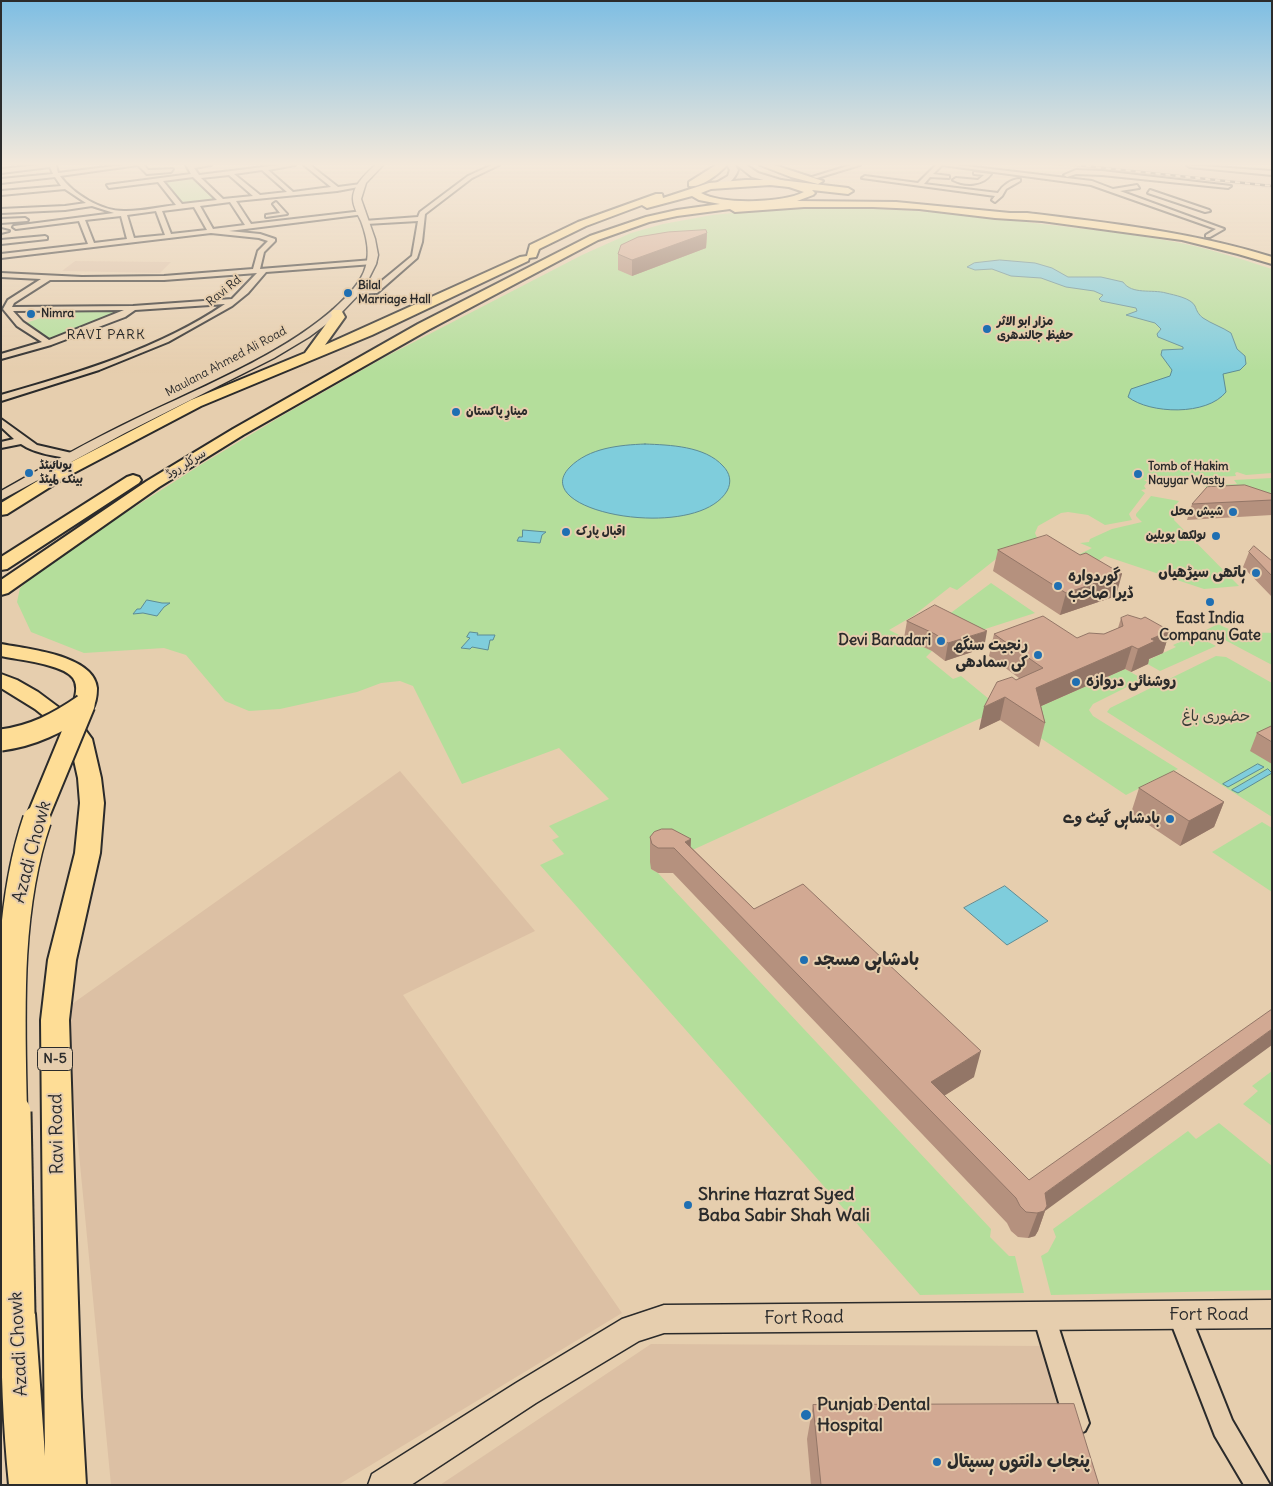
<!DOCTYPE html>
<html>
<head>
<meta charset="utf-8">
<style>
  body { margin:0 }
  #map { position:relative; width:1273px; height:1486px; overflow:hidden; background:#e6ceae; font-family:Delius,sans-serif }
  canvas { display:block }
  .frame { position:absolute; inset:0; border:2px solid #2b2b2b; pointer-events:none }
</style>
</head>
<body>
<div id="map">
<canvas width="1273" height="1486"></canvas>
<div class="frame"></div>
</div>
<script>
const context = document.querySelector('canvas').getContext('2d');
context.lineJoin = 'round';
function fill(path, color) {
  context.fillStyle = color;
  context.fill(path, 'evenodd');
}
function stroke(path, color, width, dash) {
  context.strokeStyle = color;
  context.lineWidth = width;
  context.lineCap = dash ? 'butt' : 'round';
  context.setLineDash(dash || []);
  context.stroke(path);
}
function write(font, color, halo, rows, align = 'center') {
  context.font = font + ' Delius,"Playpen Sans Arabic",sans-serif';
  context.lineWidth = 4;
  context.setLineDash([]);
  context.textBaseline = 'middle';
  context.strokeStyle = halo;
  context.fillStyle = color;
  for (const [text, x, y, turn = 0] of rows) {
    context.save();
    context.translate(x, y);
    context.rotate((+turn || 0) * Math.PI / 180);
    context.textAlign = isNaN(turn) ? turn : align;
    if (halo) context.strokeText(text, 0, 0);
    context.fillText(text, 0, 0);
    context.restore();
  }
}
fill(new Path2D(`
  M1053,165H1180L1272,174V189Z
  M75,261L171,262L160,273L62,271Z
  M400,771L535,931L403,995L622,1313L338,1485H111L65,1009Z
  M651,1344L1048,1346L1088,1485H440Z`), '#dcc0a4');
fill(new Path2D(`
  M192,177L217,201L183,205L162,180Z
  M793,207C877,206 959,213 1042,224C1085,229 1128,233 1170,241C1204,247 1238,258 1272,269V473L1246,475L1237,472L1235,473L1236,476L1198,478L1162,476V478L1144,480L1147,482L1144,486L1146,489L1141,490L1145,493L1129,514L1132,520L1105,525L1088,515L1068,512L1061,513L1038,526L1035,533L1038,540L1011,547L957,590L950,587L913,616L889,630L932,651L926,657L953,679L961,676L995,704L992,713L651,869L658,873L991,1229L990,1237L1009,1256H1015L1024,1293L920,1295L540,865L564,854L552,840L559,837L549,826L609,799L559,748L462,784L413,686L400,681L381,683L357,692L280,709L249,711L225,701L186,655L164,648L84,653L31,632L17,602L20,588L47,563L202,464L285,414L385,357L582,255L631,233L663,224L712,215Z
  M127,310L49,341L26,323L61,311Z
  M1272,478V510L1208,489L1205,486L1237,484L1234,480Z
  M1151,496L1179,501L1174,507V520L1239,586L1204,589L1105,556L1098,561L1078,555L1092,548L1080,543L1089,542L1090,539L1112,529L1142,522L1136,516V514Z
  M991,583L1035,613L979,631L948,615Z
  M1218,624C1236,634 1252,632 1272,633V665L1206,630Z
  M1195,635L1216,646L1160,671L1144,662L1176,647L1173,645Z
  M1216,656L1226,657L1272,683V817L1107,712L1110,708Z
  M1125,669L1143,679L1093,704L1089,710L1093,716L1178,769L1126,795L1036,735L1030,711Z
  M1262,822L1272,828V892L1212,852Z
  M1272,1071V1126L1243,1104L1258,1091L1252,1086Z
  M1219,1123L1272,1166V1290L1051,1295L1041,1256L1048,1252L1056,1237L1053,1229L1188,1131L1196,1139Z`), '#b4de9b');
const water = new Path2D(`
  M1000,260L1035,263L1052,268L1068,277H1101L1123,282C1132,295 1152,289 1166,293C1174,295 1191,298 1195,306C1197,311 1198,314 1203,318C1212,324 1222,327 1231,333L1237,349L1245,356L1246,364L1240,370L1223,374L1226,392C1207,416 1150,414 1128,397L1131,389L1170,376L1172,370L1161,355L1162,350L1183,349V347L1158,337L1157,334L1161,329L1155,323L1126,315L1137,311L1136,308L1101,301L1099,299L1103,295L1094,291L1066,287L1041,278L1011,276L992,269L975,270L967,267L974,263Z
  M645,444C670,445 705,446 723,466C730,473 732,482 727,491C696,543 525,512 570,467C589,448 619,445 645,444Z
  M523,530L546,532L542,535L540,543L517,541L519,537H522Z
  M147,600L162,603H170L164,607L157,616L143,613L133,614L137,609H140Z
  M470,632L478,633L477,635H495L493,640H490L488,650L472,647L470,649L461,648L470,638L467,637Z
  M1258,764L1264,767L1228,787L1223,784Z
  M1268,769L1272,773L1238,793L1232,790Z
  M1005,886L1048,921L1007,945L964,908Z`);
fill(water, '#7fcddc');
stroke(water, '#5d8c95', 1);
const minor = new Path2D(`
  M39,165H56L58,173L123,165H144L148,170L173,169L171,172L147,174L138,165L60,176C73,194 102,212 126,211C143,211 160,207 176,205L158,182L109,188L107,185L191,174L186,165H211L194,168L199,175L279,165H295L268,170L293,192L331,187L304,165H310L338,187L361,184L364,186L337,191L236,201L251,224L363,211L365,212V214L229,231L260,234L275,239V241L264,252L260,269L373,260L376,262L373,264L266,272L248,293L232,306L168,342L99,370L1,401V395C78,373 159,349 225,304L135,310L125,317L51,345L1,359V354L42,342L17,326L3,309L8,300L41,279L1,277V273L82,277L164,276L253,269L258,251L268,241L259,238L211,233L1,258V254L88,244L79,221L16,229L13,227L14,226L114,213L92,206L65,210L1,213V209L65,206L86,203L65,189L1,195V191L61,186L55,177L1,183V179L53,174L50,167L1,173V169ZM262,170L287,192L260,195L234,174ZM229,175L253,196L223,199L201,178ZM193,177L194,178L217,200L182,204L163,181ZM230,202L245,225L213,229L200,206ZM194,207L207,230L171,234L162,211ZM156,211L165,235L134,238L127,215ZM121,216L127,239L94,243L85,220ZM257,273L232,299L133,306L12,307L14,303L50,280H164ZM124,310L49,340L23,322L13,311Z
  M492,165H499L472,178L425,214L422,242L417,258L377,293L355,294V290L372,289L412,256L418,221L366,224L363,222L364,221L418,217L420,212L468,176Z
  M851,165H860L817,178L812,177Z
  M936,165H957L1092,181L1113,189L1137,185L1139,188L1120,191L1224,229L1210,237H1206V235L1216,229L1091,185L942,165L933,174L949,176V178L930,177L924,184L998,193C1002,186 1011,179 1020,179V181L1006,189L1002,196L995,202L992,200L995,196L862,178L865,176L918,183Z
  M1187,165L1272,171V175L1190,167Z
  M1076,170L1102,171L1231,186L1228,188L1102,175L1076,174L1067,177L1064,175Z
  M974,172L991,174C983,186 965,186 953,180L956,178L978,180L984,175L974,174Z
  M1150,190L1209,210L1210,211L1205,212L1148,193Z
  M276,202L287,214L266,217V215L280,213L273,204Z
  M25,218L28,220L27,221L1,223V219Z
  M1,229L9,231L1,233Z
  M45,236L47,237V239L1,244V240Z
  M1,419L37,445L76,454L78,456L73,459C55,456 36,454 21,444L1,448V442L14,439L1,427Z
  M1179,1304L1187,1307L1232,1420L1270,1485H1244L1215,1436L1168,1315L1171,1307Z
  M1044,1305L1052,1308L1055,1316L1089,1423L1085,1431L1077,1435L1069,1431L1065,1423L1033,1316L1036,1308Z`);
const tertiary = new Path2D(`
  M375,165H383L366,183L361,199L375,239L378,255L376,264L363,290L340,314L309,337L274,358L125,433L1,500V491C45,466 89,441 135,419C203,386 306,346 354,288C372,267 370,245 361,221C358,215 353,206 353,199C353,185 366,174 375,165Z
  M1272,1300V1328L664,1333L639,1341L536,1403L411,1485H368L372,1474L516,1383L622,1319L664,1305Z`);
const secondary = new Path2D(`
  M727,165H735L738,170C735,179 726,188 716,187V183L728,176L730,170Z
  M737,165H746L758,173L794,184L790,187L752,177Z`);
const primary = new Path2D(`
  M716,165H727C719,174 701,188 689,186V182Z
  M760,165H774L823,181L818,184L791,177Z
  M745,180H780L848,188L853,191L848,194L812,190L815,193L813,195L797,201L896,202L1010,213H1027C1110,223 1192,232 1272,257V264L1238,254L1182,240L1042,221L995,218L919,209L873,207H804L735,212L730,209L677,216L649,222L598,240L428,330L243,435L159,487L8,593L1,595V580L147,481L233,429L418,324L590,236L646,217L677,210L720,204L699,200L692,196L647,208L642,205L586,226L539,249L536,257L529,258L528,261L372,335L201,406L66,477L7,514L1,515V503L54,471L191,400L305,353L332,316L331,313L333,310H341L345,317L325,345L520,257L527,256L530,245L578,222L656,194H662L663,198L709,183ZM770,185L789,187L804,192C783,203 722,205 701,193L711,189Z
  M133,475L139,477L141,480L139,483L7,569L1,570V557L127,477Z
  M1,644C27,649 94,655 97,688C97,695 96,703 92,710L84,711L76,710L73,705C75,697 79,686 73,678C63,664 18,660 1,656Z
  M1,674L17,680L38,692L81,724L92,739L101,778L104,803L100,853L76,960L69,1020L81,1397L86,1485H9C3,1426 1,1368 1,1309L4,1302L17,1297L30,1302L35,1314L45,1456L41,1020L48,960L75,853L80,803L78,778L70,742L65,733L35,709L1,688Z`);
stroke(minor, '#2b2b2b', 4);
stroke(tertiary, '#2b2b2b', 3);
stroke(secondary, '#2b2b2b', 4);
stroke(primary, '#2b2b2b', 4);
fill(minor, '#e6ceae');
fill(tertiary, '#e6ceae');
fill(secondary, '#e6ceae');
fill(primary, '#fedd96');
const rail = new Path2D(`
  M1076,165L1272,186`);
stroke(rail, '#2b2b2b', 2.5);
stroke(rail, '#e6ceae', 2, [5]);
const primaryBridgeFar2 = new Path2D(`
  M1,740C33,736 58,723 84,705
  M36,821L84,705`);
const primaryBridgeFar1 = new Path2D(`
  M13,1113C11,1018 6,911 37,820`);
const primaryBridge = new Path2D(`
  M13,1112L17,1314`);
stroke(primaryBridgeFar2, '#2b2b2b', 25, []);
stroke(primaryBridgeFar1, '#2b2b2b', 31, []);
stroke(primaryBridge, '#2b2b2b', 39, []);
stroke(primaryBridgeFar2, '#fedd96', 21);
stroke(primaryBridgeFar1, '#fedd96', 28);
stroke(primaryBridge, '#fedd96', 35);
fill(new Path2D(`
  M707,233L706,248L632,276L618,270V254Z
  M1272,494V515L1187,520L1192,504Z
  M998,550L1080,555L1116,596L1060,615L993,571Z
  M1249,552L1272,561V597L1243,567Z
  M1121,618L1170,631L1163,653L1149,659L1148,664L1131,672L1125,669L1041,706L1045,723L1039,747L1000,720L979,730L1016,680L1019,678L989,656L994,634L1077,638L1104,634L1118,628Z
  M907,621L984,648L945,661L932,651L904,638Z
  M1272,726V764L1250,751L1257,733Z
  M1139,788L1224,802L1214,827L1180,846L1131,813Z
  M650,837L691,847L754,909L974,1077L944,1096L1045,1211L1038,1231L1035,1236L1028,1238L1018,1237L1011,1231L1007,1223L673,873H658L651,869L650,862Z
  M813,1405L1099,1485H811L807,1439Z`), '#b5917e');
fill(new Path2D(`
  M707,233L706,248L632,276V260Z
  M1122,574L1116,596L1060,615L1066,593Z
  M987,631L984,648L945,661L948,643Z
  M1170,631L1163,653L1149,659L1148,664L1131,672L1138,649L1151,639Z
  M1132,646L1125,669L1030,711L1036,688Z
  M1005,697L1000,720L979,730L984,707Z
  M1224,802L1214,827L1180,846L1189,821Z
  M691,839L690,864L685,842Z
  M1272,1029V1045L1045,1211L1038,1231L1035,1236L1028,1238L1045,1193Z
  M981,1051L974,1077L926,1107L931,1082Z`), '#937667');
const building = new Path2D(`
  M706,230L707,233L632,260L618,254L621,245L638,237L668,232Z
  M1245,485L1272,494V500L1192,504L1207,487Z
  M1047,535L1080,555L1086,553L1122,574L1066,593L998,550Z
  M1254,546L1272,561V576L1249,552Z
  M935,605L987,631L948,643L935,634L907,621Z
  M1128,615L1141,619L1145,617L1170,631L1151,639L1155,641L1138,649L1132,646L1036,688L1045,723L1005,697L984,707L997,682L1012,677L1016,680L1043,668L994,634L1043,616L1077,638L1089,633L1104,634L1123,626L1121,618Z
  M1272,726V742L1257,733Z
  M1174,771L1224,802L1189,821L1139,788Z
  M662,829H672L691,839L685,842L754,909L803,884L981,1051L931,1082L1029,1180L1272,1009V1029L1045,1193L1047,1206L1044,1211L1037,1213L1026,1212L1020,1206L1016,1198L674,848H658L652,844L650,837L654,832Z
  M1074,1404L1099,1485H821L813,1405Z`);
fill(building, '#d2a993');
stroke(building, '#937667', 1);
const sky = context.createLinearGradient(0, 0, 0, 373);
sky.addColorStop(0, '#7ebee3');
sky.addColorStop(0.44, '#f4e9db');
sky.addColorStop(1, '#f4e9db00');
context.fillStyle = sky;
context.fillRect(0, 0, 1273, 373);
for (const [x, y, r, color] of [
  [348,293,5,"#1f6fb2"],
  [31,314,5,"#1f6fb2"],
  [987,329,5,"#1f6fb2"],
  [456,412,5,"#1f6fb2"],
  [29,473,5,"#1f6fb2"],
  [1138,474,5,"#1f6fb2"],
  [1233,512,5,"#1f6fb2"],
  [566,532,5,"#1f6fb2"],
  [1216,536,5,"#1f6fb2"],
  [1256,573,5,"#1f6fb2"],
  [1058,586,5,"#1f6fb2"],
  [1210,602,5,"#1f6fb2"],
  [941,641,5,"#1f6fb2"],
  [1038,655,5,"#1f6fb2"],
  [1076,682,5,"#1f6fb2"],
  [1170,819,5,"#1f6fb2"],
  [804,960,5,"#1f6fb2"],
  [688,1205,5,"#1f6fb2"],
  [806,1415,6,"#1f6fb2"],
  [937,1462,5,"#1f6fb2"]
]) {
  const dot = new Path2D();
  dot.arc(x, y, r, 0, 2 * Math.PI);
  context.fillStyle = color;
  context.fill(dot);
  stroke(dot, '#e6ceae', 2);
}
write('bold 12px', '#2b2b2b', '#e6ceae', [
  ["Bilal",358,286],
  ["Marriage Hall",358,300],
  ["Nimra",41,314],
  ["مزار ابو الاثر",997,322],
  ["حفیظ جالندھری",997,336],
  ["مینارِ پاکستان",466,412],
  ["یونائیٹڈ",39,466],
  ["بینک لمیٹڈ",39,480],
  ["Tomb of Hakim",1148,467],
  ["Nayyar Wasty",1148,481],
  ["شیش محل",1223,512,"right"],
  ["اقبال پارک",576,532],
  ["نولکھا پویلین",1206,536,"right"]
], 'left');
write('12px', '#2b2b2b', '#e6ceae', [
  ["Ravi Rd",224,291,-39],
  ["Maulana Ahmed Ali Road",226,362,-28],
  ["سرکلر روڈ",186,464,-32]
]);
context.letterSpacing = '1px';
write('14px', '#2b2b2b', '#e6ceae', [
  ["RAVI PARK",106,335]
]);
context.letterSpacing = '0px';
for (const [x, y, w] of [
  [55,1059,35]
]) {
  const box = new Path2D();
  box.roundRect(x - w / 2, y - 11.5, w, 23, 4);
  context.fillStyle = '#e6ceae';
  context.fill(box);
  stroke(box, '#2b2b2b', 1);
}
write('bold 14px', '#2b2b2b', null, [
  ["N-5",55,1059]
]);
write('bold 15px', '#2b2b2b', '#e6ceae', [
  ["ہاتھی سیڑھیاں",1246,573],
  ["گوردوارہ",1068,577,"left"],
  ["ڈیرا صاحب",1068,594,"left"],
  ["East India",1210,619,"center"],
  ["Company Gate",1210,636,"center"],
  ["Devi Baradari",931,641],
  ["رنجیت سنگھ",1028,646],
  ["کی سمادھی",1028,663],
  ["روشنائی دروازہ",1086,682,"left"],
  ["بادشاہی گیٹ وے",1160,819]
], 'right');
write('15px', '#393d36', '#e6ceae', [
  ["حضوری باغ",1216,717]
]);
write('18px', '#2b2b2b', '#e6ceae', [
  ["Azadi Chowk",32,852,-75],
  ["Ravi Road",57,1134,-91],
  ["Fort Road",1209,1315],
  ["Fort Road",804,1318,-1],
  ["Azadi Chowk",19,1344,-93]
]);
write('bold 18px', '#2b2b2b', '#e6ceae', [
  ["بادشاہی مسجد",814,960],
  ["Shrine Hazrat Syed",698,1195],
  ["Baba Sabir Shah Wali",698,1216],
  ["Punjab Dental",817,1405],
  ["Hospital",817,1426],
  ["پنجاب دانتوں ہسپتال",947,1462]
], 'left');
</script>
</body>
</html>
